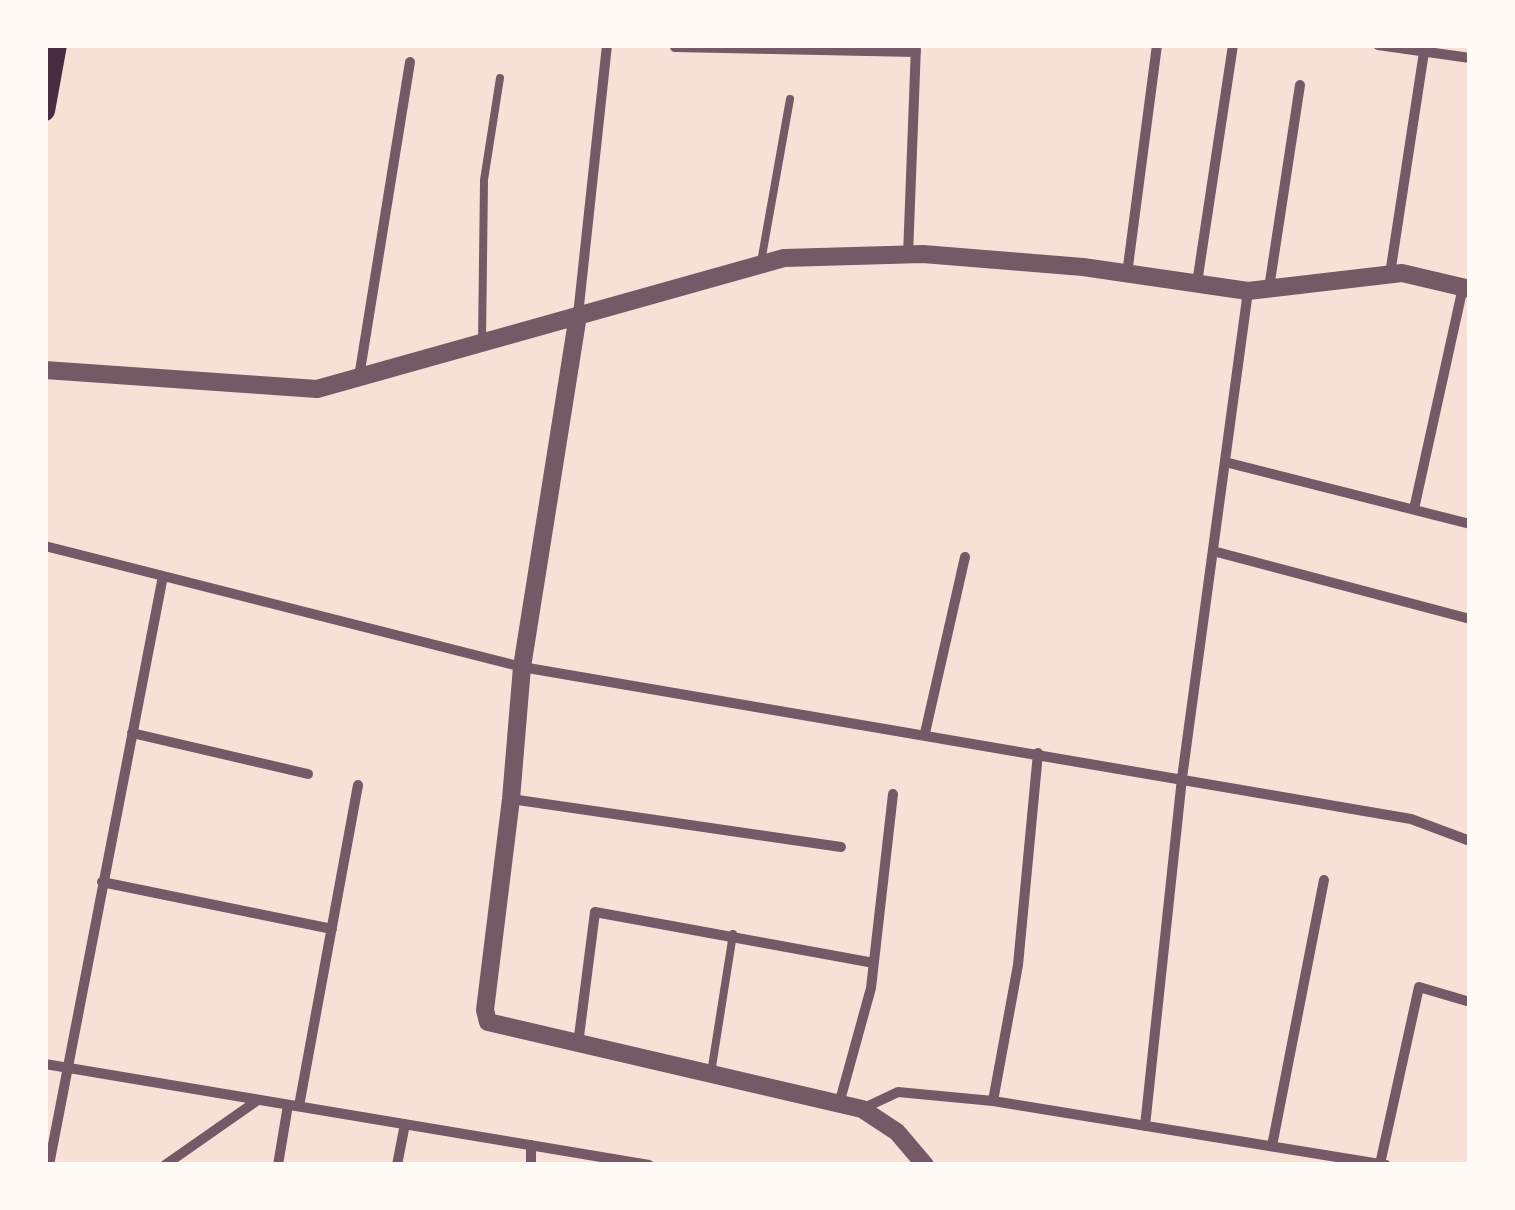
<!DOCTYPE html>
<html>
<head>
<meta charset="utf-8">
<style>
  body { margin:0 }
  #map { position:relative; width:1515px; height:1210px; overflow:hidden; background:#f7e1d7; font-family:Ubuntu,sans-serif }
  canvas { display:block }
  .frame { position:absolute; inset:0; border:48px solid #fffaf5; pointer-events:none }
</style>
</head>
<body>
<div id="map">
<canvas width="1515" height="1210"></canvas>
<div class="frame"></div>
</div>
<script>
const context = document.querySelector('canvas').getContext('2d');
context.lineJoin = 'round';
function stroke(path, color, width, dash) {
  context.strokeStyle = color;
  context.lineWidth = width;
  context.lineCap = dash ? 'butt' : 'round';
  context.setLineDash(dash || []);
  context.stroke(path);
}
stroke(new Path2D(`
  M761,262L790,99
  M482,342L484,180L500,78
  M711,1073L733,934`), '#755966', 8);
stroke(new Path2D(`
  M1378,45L1470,58
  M675,47L916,52
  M908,255L916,46
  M1127,274L1157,45
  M1390,274L1424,52
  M1197,283L1233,45
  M1269,288L1300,85
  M578,315L607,45
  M359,377L410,62
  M1225,462L1470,524
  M1414,509L1463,287
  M45,546L522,667L1411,819L1470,841
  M1213,551L1470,619
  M132,733L308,774
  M925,733L965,557
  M511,799L841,847
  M102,882L332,929
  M578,1044L595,912L874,963
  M45,1064L649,1165
  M993,1101L1018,965L1038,753
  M839,1104L871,988L893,794
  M299,1106L358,785
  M862,1109L898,1092L993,1101L1386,1165
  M1145,1126L1182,778L1248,291
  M1272,1146L1324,880
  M1380,1164L1419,987L1470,1002
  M49,1165L163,576
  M165,1165L258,1100
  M278,1165L288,1105
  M397,1165L405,1124
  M531,1165V1145`), '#755966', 10);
stroke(new Path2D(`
  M578,315L522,667L511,799L485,1010L488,1022L862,1109L897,1132L925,1165
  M45,370L317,389L784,258L923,254L1083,267L1248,291L1402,273L1470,289`), '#755966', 18);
stroke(new Path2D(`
  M45,111L57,45`), '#4a2c40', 20);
</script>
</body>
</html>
